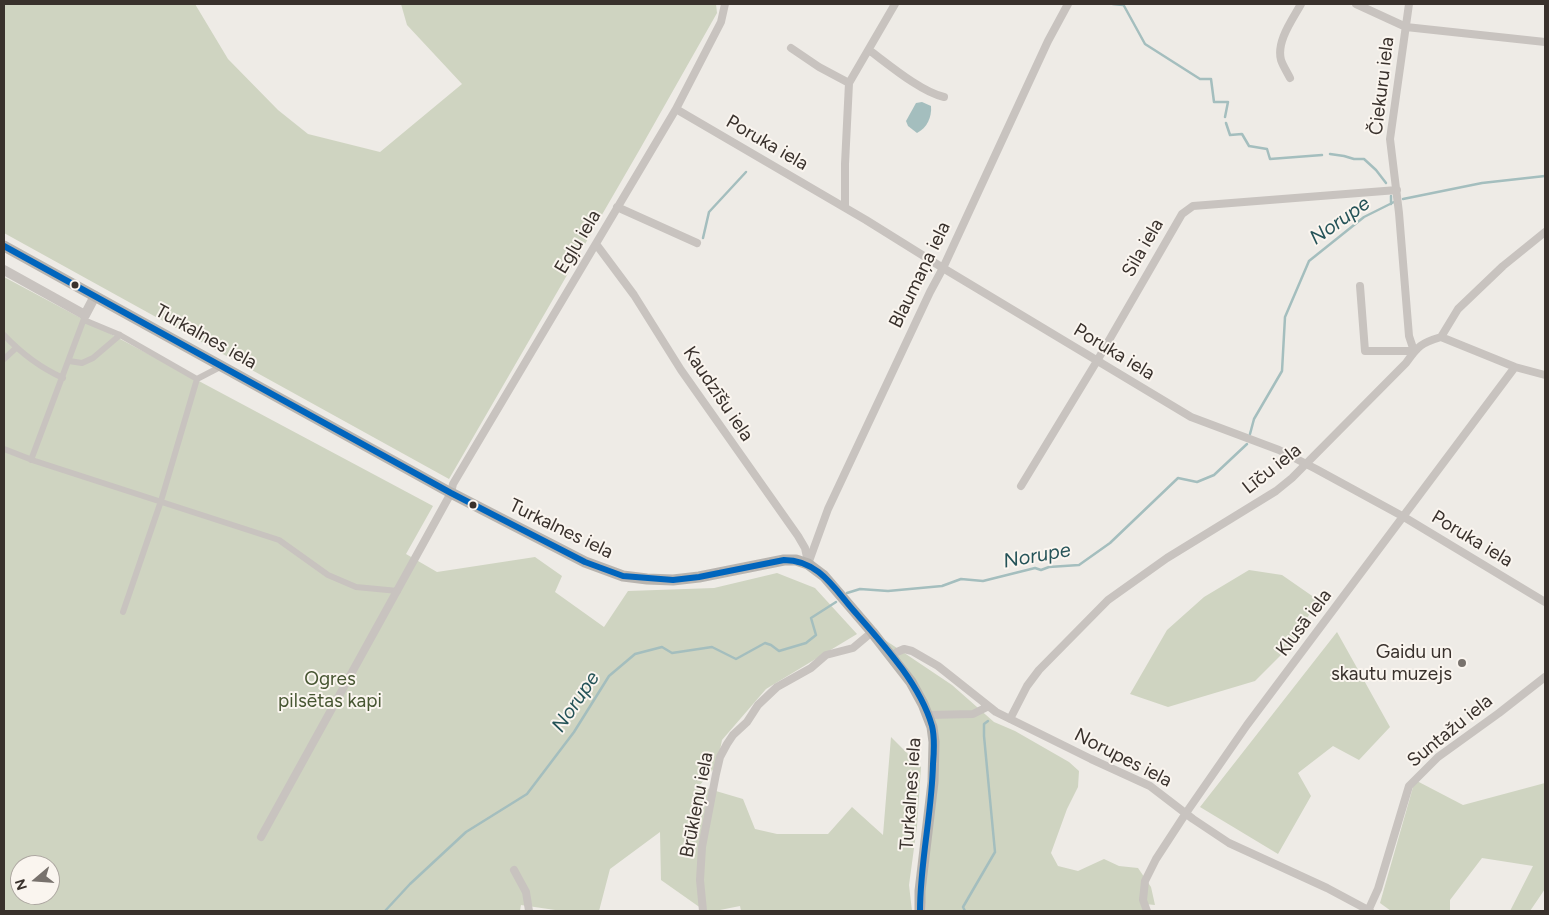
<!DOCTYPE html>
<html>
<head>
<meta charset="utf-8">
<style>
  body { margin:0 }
  #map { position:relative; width:1549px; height:915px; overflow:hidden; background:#eeebe6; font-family:Figtree,sans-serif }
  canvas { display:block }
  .frame { position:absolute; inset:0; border:5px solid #39312c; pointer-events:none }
  .north { position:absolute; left:10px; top:855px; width:50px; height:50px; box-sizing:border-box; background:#faf5ef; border:1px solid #ada7a1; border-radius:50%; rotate:252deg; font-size:14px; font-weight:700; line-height:20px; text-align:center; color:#39312c }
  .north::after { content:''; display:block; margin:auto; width:18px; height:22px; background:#78726d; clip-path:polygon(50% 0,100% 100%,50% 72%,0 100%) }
</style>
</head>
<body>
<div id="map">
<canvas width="1549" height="915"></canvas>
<div class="frame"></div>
<div class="north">N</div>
</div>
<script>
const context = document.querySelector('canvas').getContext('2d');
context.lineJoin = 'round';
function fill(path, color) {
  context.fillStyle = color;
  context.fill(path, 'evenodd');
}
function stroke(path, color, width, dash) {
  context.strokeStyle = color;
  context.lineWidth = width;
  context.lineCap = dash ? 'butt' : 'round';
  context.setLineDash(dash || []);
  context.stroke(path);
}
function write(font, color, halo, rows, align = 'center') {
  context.font = font + ' Figtree,sans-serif';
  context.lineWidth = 4;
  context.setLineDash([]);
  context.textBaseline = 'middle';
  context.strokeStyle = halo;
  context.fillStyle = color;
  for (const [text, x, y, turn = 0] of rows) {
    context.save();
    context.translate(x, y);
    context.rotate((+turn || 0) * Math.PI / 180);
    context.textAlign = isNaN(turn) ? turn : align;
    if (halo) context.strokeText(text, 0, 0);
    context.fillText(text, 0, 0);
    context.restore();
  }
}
fill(new Path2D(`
  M4,4H195L228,59L278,110L308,134L380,152L462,84L407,25L401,4H716L717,13L640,149L449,479L4,233Z
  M4,277L433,506L406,554L437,572L535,557L562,576L555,592L604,627L628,591L714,588L777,573L815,588L857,634L766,689L722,740L717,765L699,786L743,799L755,829L777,834H828L852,807L883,835L891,737L921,767L917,826L909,885L912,911H741L740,906L715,911H705L661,880L660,832L610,869L599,911H562L521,905L520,911H4ZM20,865H50V895H20Z
  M1249,570L1282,575L1318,600L1291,645L1255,681L1168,707L1130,694L1167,630L1204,597Z
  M1337,632L1390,727L1359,760L1333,746L1298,773L1311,796L1278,854L1200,807Z
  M879,636L952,685L994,722L1015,731L1069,762L1079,771L1078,787L1067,809L1051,853L1058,866L1078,871L1104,859L1119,866L1138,868L1151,887L1155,905L1145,904L1146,911H926L923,885L936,736Z
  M1415,780L1463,805L1545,783V889L1530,911H1510L1533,866L1482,858L1450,900V911H1391L1380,903Z`), '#cfd4c1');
fill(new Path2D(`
  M922,102L931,106C932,117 927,128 917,133L908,126L906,121L916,103Z`), '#a4bebe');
stroke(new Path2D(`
  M1113,4L1123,5
  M1123,4L1145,44L1200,79H1211L1214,102H1228L1225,117
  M1226,123L1230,135L1242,134L1249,146L1267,149L1270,159L1322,155
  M1330,154L1344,156L1354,159H1364L1376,170L1386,183
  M1403,199L1482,183L1545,176
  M1391,204V196
  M703,238L709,212L746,172
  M1250,434L1254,419L1282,371L1285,317L1309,261L1364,217L1394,202
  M847,593L860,589L888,591L942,586L961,579L983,581L1035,568L1041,570L1049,567L1079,565L1110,543L1178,478L1197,482L1214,475L1247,444
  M385,911L410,884L466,832L527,794L574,732L609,676L635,654L662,647L672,653L712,647L736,659L765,643L771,645L779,651L806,643L816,635L811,618L836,602
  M965,911L963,907L995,852L984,736V724L988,721`), '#a4bebe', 2.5);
stroke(new Path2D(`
  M84,320L120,335L197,379L222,366
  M4,335C20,352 41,368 63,378
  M4,359L16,348
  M69,361L82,363L93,358L120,335
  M4,449L35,461L279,540L328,575L356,587L398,591
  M31,460L85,316
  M123,612L161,501L197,379`), '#c8c3bf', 6);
stroke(new Path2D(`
  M1356,4L1406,27L1545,42
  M791,48L819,67L849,83
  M869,50C888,64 921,92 944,97
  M1290,78C1287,72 1283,66 1281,60C1276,41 1293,19 1301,4
  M676,109L866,220L943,268L1191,417L1279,450L1316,469L1404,517L1545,602
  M617,207L697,243
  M845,207V164L849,83L895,4
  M596,244L634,295L681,370L798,536L805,548L808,562
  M1360,286L1365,351H1414L1409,336L1399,213L1390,139L1409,4
  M1441,337L1515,367L1545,375
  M1021,486L1097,361L1182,214L1193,206L1397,190
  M808,564L828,509L930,292L943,268L1048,41L1068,4
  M892,656L897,652L904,649L912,651L938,666L996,712L1091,759L1150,786L1193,819L1229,843L1327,888L1370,911
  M928,715L973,714L987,707
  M1010,719L1027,686L1039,670L1108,600L1167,558L1276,491L1292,478L1406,363C1418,346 1421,343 1441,337L1458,309L1503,266L1545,232
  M261,837L451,493L453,484L676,109L721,22L725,4
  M514,870L526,892L529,911
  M703,911L700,880L702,847L716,774L720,757L727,744L733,735L747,722L758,705L777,687L811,668L826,655L853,648L872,632
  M1147,911L1143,900L1145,881L1156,859L1186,813L1247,725L1515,367
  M1368,911L1378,889L1409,786L1438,757L1499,713L1545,677`), '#c8c3bf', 8);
stroke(new Path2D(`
  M4,270L85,315L95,296`), '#c8c3bf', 10);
stroke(new Path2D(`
  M4,246L451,493L585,562L623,576L647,579L673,580L699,577L784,560H796L808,564L824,576L872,632L911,682L923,704L932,727L934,742L933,782L920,891V911`), '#b8b4af', 11);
stroke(new Path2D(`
  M4,246L451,493L585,562L623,576L673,580L699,577L784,560C818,560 834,588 854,611C883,644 920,684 932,726C935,738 934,752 933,764C932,813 920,862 920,911`), '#0065bd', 6);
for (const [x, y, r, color] of [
  [75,285,4.5,"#39312c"],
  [473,505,4.5,"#39312c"],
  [1462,663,5,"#78726d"]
]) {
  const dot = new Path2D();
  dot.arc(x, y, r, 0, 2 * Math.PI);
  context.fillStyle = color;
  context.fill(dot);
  stroke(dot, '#faf5ef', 2);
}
write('19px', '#39312c', '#faf5ef', [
  ["Čiekuru iela",1382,86,-83],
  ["Poruka iela",767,143,30],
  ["Egļu iela",578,242,-59],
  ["Sila iela",1143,248,-60],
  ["Blaumaņa iela",920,275,-64],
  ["Turkalnes iela",206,337,29],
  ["Poruka iela",1114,352,31],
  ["Kaudzīšu iela",718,394,56],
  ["Līču iela",1272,469,-38],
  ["Turkalnes iela",561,529,26],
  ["Poruka iela",1472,539,31],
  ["Klusā iela",1304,623,-53],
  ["Suntažu iela",1450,731,-39],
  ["Norupes iela",1123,758,27],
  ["Turkalnes iela",911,794,-86],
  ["Brūkleņu iela",697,805,-79]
]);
write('19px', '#39312c', '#faf5ef', [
  ["Gaidu un",1452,652],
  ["skautu muzejs",1452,674]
], 'right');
write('19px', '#475632', '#faf5ef', [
  ["Ogres",330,679],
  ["pilsētas kapi",330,701]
]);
write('italic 20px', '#255358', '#faf5ef', [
  ["Norupe",1340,221,-35],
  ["Norupe",1037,556,-10],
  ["Norupe",576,702,-56]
]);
</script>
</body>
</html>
